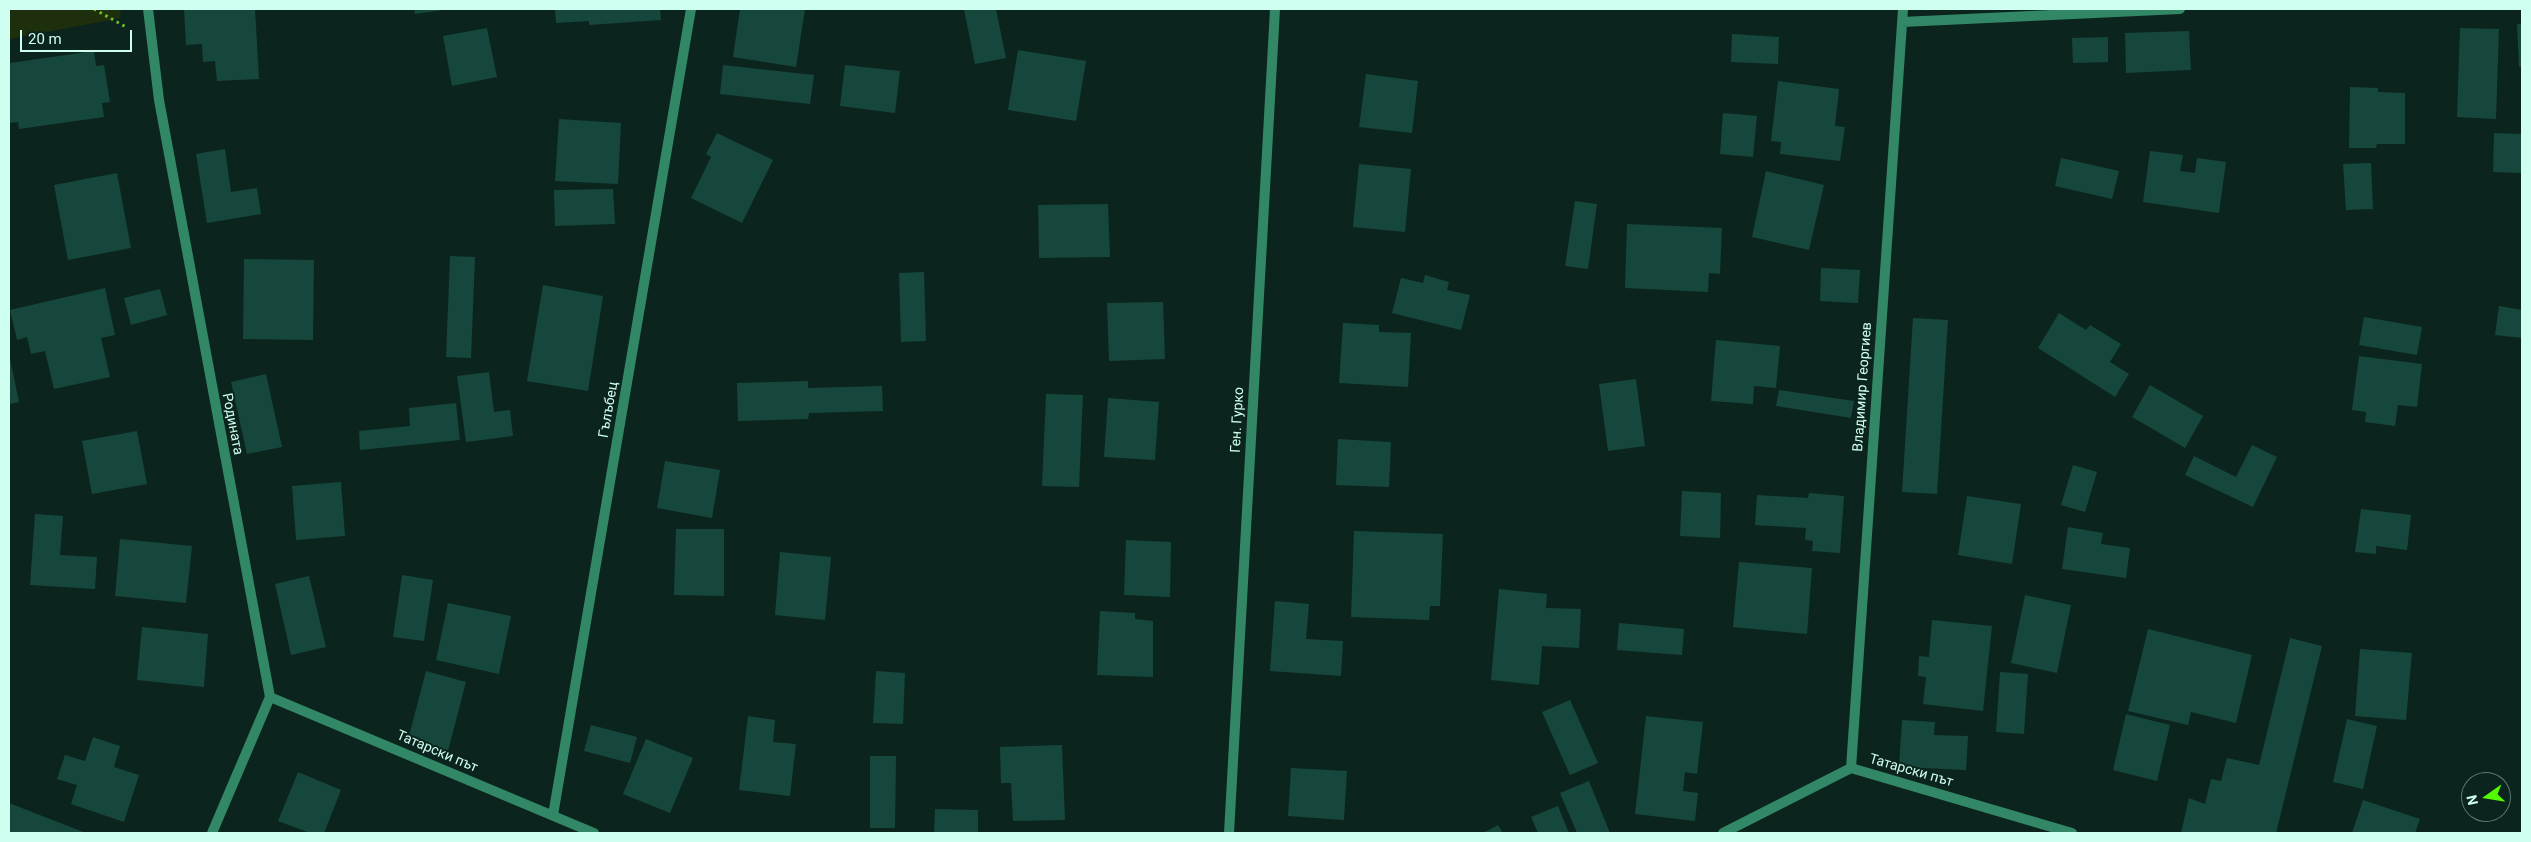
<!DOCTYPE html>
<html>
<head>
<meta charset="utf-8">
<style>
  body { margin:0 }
  #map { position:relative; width:2531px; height:842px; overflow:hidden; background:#0c241e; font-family:Roboto,sans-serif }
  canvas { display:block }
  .frame { position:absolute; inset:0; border:10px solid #cffff0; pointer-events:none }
  .north { position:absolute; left:2461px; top:772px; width:50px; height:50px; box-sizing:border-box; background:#0c241e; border:1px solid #5a7c72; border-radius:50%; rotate:257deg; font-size:14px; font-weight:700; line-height:20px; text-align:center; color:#cffff0 }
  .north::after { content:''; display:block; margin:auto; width:18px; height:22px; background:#54fa00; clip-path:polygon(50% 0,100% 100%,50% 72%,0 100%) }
  .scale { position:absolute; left:20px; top:30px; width:112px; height:22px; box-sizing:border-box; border:2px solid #cffff0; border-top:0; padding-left:6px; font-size:15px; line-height:18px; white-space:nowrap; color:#cffff0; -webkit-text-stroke:4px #0c241e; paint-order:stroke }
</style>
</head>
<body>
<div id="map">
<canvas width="2531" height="842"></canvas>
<div class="frame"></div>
<div class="north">N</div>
<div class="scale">20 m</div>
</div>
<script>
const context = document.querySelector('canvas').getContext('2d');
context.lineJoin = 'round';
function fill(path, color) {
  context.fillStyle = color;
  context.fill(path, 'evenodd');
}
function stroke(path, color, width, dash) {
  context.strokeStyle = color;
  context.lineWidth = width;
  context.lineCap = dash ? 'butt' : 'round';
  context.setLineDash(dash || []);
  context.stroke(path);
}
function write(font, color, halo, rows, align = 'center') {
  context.font = font + ' Roboto,sans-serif';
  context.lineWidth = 4;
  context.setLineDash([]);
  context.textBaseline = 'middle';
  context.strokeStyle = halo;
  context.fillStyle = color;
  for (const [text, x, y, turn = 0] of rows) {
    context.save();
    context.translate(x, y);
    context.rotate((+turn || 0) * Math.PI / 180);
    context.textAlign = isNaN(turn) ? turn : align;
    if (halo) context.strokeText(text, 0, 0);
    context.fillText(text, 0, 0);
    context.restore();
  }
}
fill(new Path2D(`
  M9,9H120L121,18L9,39Z`), '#1e2f0e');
fill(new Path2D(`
  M184,9H255L259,79L217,81L215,61L203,62L202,44L186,45Z
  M414,9H443V10L415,14Z
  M555,9H660L661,20L589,25V21L556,23Z
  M740,9H805L796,67L733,57Z
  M964,9H996L1006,58L975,64Z
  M2517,24H2522V67H2519Z
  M487,28L497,77L452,86L443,36Z
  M2460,28L2499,29L2496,119L2457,117Z
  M2189,31L2191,70L2126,73L2125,33Z
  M1732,34L1779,37L1778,64L1731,62Z
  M2108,37V62L2073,63L2072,38Z
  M1018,50L1086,61L1076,121L1008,110Z
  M94,51L96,66L104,65L110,102L102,103L104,117L19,129L18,122L9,123L10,63Z
  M723,65L814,75L810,104L720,94Z
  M845,65L900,71L895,113L840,106Z
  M1366,74L1418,81L1412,133L1359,127Z
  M1778,81L1839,89L1835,126L1845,127L1840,161L1780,154L1781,142L1771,141Z
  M2350,87L2378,88V92L2405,93V144H2377L2376,148H2349Z
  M1723,113L1757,116L1753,157L1720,154Z
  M559,119L621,123L618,184L555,181Z
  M717,133L773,160L742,223L691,198L711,157L706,154Z
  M2494,133L2522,134V173L2493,172Z
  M225,149L231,192L257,188L261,214L207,223L196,154Z
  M2150,151L2183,155L2180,171L2195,173L2197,158L2226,162L2219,213L2143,202Z
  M2061,158L2119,171L2112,199L2055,186Z
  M2371,163L2373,209L2346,210L2343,164Z
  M1359,164L1411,169L1405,232L1353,227Z
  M1766,171L1824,185L1809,250L1752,237Z
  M117,173L131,248L68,260L54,185Z
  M613,189L615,224L555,226L554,190Z
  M1575,201L1597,204L1588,269L1565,266Z
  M1108,204L1110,257L1039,258L1038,205Z
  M1627,224L1722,228L1720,274L1709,273L1708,292L1625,288Z
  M450,256L475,257L471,358L446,357Z
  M244,259L314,260L313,340L243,339Z
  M1821,268L1860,270L1858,303L1820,301Z
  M924,272L926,341L901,342L899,273Z
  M1425,275L1449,282L1447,290L1470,295L1461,330L1392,313L1401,278L1423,283Z
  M543,285L603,296L588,391L527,381Z
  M105,288L115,335L101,338L110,377L54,389L45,351L31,354L27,337L17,340L10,310Z
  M160,289L167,315L131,325L124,298Z
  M1163,302L1165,359L1109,361L1107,303Z
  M2499,306L2522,310V338L2495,335Z
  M2059,313L2086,330L2090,325L2121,344L2110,362L2129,374L2115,397L2038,348Z
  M2364,317L2422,327L2417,355L2359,345Z
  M1913,318L1948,320L1937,494L1902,492Z
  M1343,323L1379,325V332L1411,333L1408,387L1339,383Z
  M1716,340L1780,346L1776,388L1754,386L1753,404L1711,401Z
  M9,354L19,402L9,404Z
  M2359,356L2422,364L2417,407L2398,405L2395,426L2365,422L2366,412L2352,410Z
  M489,372L494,412L510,410L513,436L466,442L457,376Z
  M266,374L282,447L247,454L231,382Z
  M1636,379L1645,446L1608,451L1599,384Z
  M808,381V388L882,386L883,411L809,413L808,419L738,421L737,383Z
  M2150,385L2203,416L2185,448L2132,417Z
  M1779,390L1854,401L1851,418L1776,406Z
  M1046,394L1083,395L1079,487L1042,486Z
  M1108,398L1159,402L1155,460L1104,457Z
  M456,403L460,440L360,450L359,431L410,426L409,408Z
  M137,431L147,484L92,494L82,441Z
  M1338,439L1391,442L1389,487L1336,485Z
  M2252,445L2277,457L2253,507L2185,475L2194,456L2236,477Z
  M665,461L720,470L712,518L657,508Z
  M2073,465L2097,472L2085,512L2061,505Z
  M341,482L345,536L296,540L292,486Z
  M1682,491L1721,493L1720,538L1680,536Z
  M1809,493L1844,496L1840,553L1812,551L1813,541L1805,540L1806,528L1755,525L1757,495L1808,498Z
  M1967,496L2021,504L2012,564L1958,555Z
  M2361,509L2411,515L2407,550L2376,546V554L2355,552Z
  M35,514L63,516L60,555L97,557L95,589L30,585Z
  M2068,527L2103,533L2101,544L2130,548L2126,578L2062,569Z
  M676,529H724V596L674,595Z
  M1354,531L1443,534L1440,606H1430L1429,620L1351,617Z
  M120,539L192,546L186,603L115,596Z
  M1126,540L1171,542L1170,597L1124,595Z
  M780,552L831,557L825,620L775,615Z
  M1739,562L1812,568L1807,634L1733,627Z
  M402,575L433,580L424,641L393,637Z
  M309,576L326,647L291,655L275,584Z
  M1499,589L1547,594L1546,608L1581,609L1579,648L1542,646L1539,685L1491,680Z
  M2025,595L2071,605L2057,673L2011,663Z
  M1275,601L1309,604L1306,639L1343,641L1341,676L1270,671Z
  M448,603L511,616L499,674L436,660Z
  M1100,611L1135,613V619L1153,621V677L1097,675Z
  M1932,620L1992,626L1983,711L1923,704L1926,677L1918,676L1919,656L1929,657Z
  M1619,623L1684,629L1682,655L1617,650Z
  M142,627L208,634L204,687L137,680Z
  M2148,629L2252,655L2236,723L2191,712L2188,725L2128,711Z
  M2290,638L2322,646L2276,833H2181L2189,798L2205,804L2211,779L2221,781L2227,758L2259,765Z
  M2360,649L2412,653L2406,720L2355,716Z
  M426,671L466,682L448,751L408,740Z
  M876,671L905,673L903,724L873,723Z
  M2000,672L2028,674L2024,734L1996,732Z
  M1570,700L1598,763L1570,775L1542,712Z
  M2126,714L2170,725L2157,781L2113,770Z
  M748,716L775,720L773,742L796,744L790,796L739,790Z
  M1646,716L1703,722L1697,774L1685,772L1683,791L1698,793L1695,821L1635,814Z
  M2347,719L2377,726L2363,789L2333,782Z
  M1902,720L1935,722L1934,735L1968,736L1966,770L1899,767Z
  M591,725L637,737L630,763L584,751Z
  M93,737L120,746L114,767L139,775L124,822L71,804L77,785L57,779L65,755L85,761Z
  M646,739L693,758L670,813L623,794Z
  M1062,745L1065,820L1013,821L1011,783H1001L1000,747Z
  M870,756H896L895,828H870Z
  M1291,768L1347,771L1344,820L1288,816Z
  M298,772L341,790L324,833H310L278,821Z
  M1589,781L1610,833H1577L1560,793Z
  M2363,800L2420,819L2415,833H2352Z
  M9,803L86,833H9Z
  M1558,806L1569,833H1538L1531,817Z
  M935,809L978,810V833H934Z
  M1498,825L1503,833H1483Z`), '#16473c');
stroke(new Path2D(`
  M94,9L126,27`), '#70c122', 3, [2.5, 4]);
stroke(new Path2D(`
  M148,9L159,100L270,697L212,833
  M1902,22L2180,9
  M270,697L594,833
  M1851,768L1903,9
  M553,815L691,9
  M1229,833L1275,9
  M1723,833L1851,768L2072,833`), '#328866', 10);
write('14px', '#cffff0', '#0c241e', [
  ["Владимир Георгиев",1863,387,-86],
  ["Гълъбец",609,410,-80],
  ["Ген. Гурко",1238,420,-87],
  ["Родината",232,424,79],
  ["Татарски път",437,752,23],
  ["Татарски път",1911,771,16]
]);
</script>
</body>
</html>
